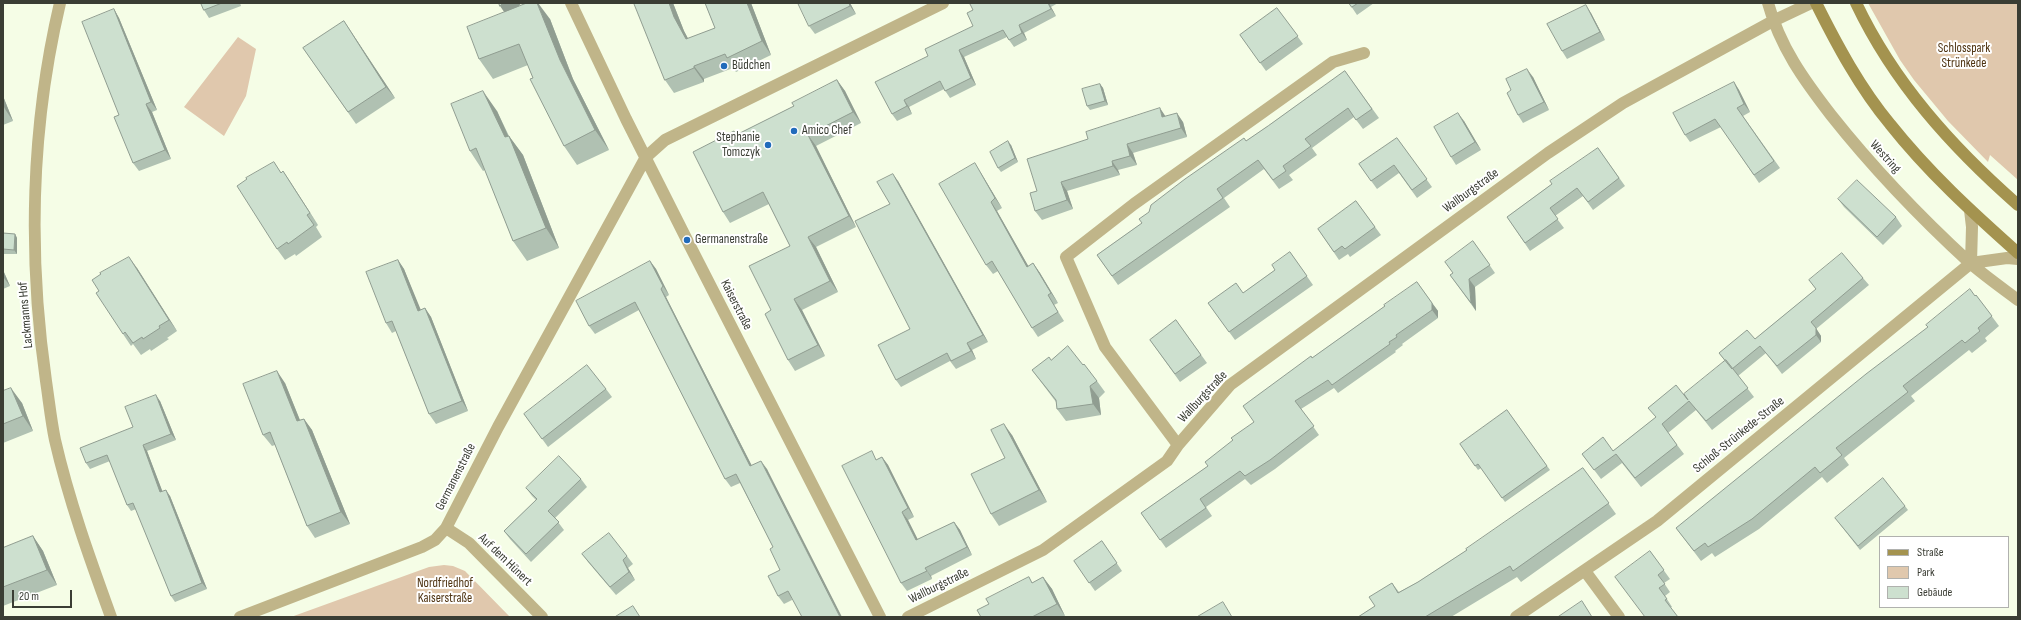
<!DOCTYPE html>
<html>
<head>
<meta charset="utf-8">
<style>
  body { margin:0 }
  #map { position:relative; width:2021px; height:620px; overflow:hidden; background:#f5fde6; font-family:"Sofia Sans Condensed",sans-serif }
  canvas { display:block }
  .frame { position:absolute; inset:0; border:4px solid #3a3d34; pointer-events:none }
  .legend { position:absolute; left:1879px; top:536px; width:130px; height:72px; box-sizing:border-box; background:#fff; border:1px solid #b0b1ae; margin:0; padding:5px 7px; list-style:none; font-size:12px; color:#3a3d34 }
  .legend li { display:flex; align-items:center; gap:8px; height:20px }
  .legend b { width:20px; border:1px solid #b0b1ae }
  .scale { position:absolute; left:12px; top:590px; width:60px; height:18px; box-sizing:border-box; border:2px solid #3a3d34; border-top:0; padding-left:5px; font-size:12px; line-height:14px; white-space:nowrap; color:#3a3d34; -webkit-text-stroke:3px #fff; paint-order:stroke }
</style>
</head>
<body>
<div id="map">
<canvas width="2021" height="620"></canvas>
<div class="frame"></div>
<ul class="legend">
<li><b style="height:5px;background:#a4934f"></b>Straße</li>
<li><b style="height:11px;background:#e0c8ad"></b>Park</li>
<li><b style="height:11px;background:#cde0cf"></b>Gebäude</li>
</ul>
<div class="scale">20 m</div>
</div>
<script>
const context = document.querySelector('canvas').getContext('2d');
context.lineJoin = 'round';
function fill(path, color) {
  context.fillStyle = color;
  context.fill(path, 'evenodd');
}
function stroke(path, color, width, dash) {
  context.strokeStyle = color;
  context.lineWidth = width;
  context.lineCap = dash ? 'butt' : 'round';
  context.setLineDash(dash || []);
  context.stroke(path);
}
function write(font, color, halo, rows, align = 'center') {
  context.font = font + ' "Sofia Sans Condensed",sans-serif';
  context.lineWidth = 4;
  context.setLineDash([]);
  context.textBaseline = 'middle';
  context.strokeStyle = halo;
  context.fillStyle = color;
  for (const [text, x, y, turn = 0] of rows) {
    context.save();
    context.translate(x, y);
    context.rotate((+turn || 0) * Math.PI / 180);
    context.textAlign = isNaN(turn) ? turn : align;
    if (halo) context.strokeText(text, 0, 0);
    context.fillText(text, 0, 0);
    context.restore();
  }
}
fill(new Path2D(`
  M1868,3H2018V180L1990,155L1988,162L1948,121L1914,80L1900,60Z
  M238,37L256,49L246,96L224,136L184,107Z
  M444,565L453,566L465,571L510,617H291L429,567Z`), '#e0c8ad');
stroke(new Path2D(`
  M60,3C31,126 28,256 46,381C49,401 51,421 55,440C69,501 90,559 111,617
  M571,3L626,119L687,240L880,617
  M1768,3C1780,47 1804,80 1831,115C1873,168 1921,218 1970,263C1985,276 2002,288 2018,300
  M1970,210L1972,227L1971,263
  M1178,445L1105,347L1066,257L1134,204L1333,62L1364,53
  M446,528L469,543L542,617
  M1585,571L1619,617
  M240,617L422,547L435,540L446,528L498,427L646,157L665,140L943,3
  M908,617L1043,550L1167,461L1178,445L1230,385L1548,153L1623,103L1773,21L1811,3
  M1516,617L1657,521L1971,263L2007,258L2018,259`), '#c0b589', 12);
stroke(new Path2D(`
  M1816,3C1837,45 1860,88 1890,124C1928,172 1973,213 2018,253
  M1856,3C1894,83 1952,147 2018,205`), '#a4934f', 12);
fill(new Path2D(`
  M201,3H240L241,6L209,18L204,10Z
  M521,3L519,6L550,19L573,79L609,150L577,165L564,146L533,78L528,65L493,79L479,59L504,12Z
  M634,3H673L684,31L688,39L715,28L705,3H751L771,55L736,72L733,68L704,79V82L674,93L665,80Z
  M850,3L856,14L815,34L809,26Z
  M971,3H1058L1051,7L1056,16L1024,33L1027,40L1014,47L1007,37L964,57L976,85L950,98L944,89L909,107L912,114L897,121L892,114L928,56L973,26V10Z
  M1349,3H1374L1357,15Z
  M1277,8L1303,44L1266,71L1240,35Z
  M114,9L119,18L157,110L152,112L171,159L139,171L133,163L119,115Z
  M1591,13L1605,40L1567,59L1562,51Z
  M344,21L395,98L356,124L303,48Z
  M1345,71L1379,118L1363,129L1354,117L1312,148L1317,155L1289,175L1293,180L1279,189L1264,169L1224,198L1230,207L1118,285L1097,255L1142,223L1246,141L1268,126Z
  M1533,77L1549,110L1523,123L1518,115L1511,90Z
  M837,80L845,91L861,123L816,146L856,227L816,247L838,292L802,310L825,356L795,371L788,360L771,310L790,246L769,204L730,223L723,212L734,131L737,135L794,106Z
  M1734,82L1739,90L1750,112L1743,116L1780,168L1759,183L1721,127L1690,142L1685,135Z
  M1100,84L1103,88L1108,105L1090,110L1087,106Z
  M3,96L13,121L3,125Z
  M497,111L509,136L523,155L559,248L527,261L513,241L485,170L483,171L470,151Z
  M1165,116L1183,122L1187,137L1133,153L1137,165L1118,170L1120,175L1067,191L1073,209L1042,220L1035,211L1037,191Z
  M1464,121L1481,150L1456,165L1451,157Z
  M1397,138L1432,187L1417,198L1399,173L1377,189L1359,164Z
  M1011,145L1018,162L1001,172L998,168Z
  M1598,148L1625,186L1593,210L1583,196L1555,216L1564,228L1530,251L1507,217L1552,184Z
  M274,162L281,173L283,171L291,183L318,225L316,227L322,237L296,256L295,254L285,260L277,249Z
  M981,173L1002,208L997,211L1028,266L1033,263L1040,273L1058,303L1054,305L1064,321L1038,337L1032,328L998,271L993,274L986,265Z
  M898,181L988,342L972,350L976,359L956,369L950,361L901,387L896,380L910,329L890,204Z
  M1838,199L1896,217L1902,226L1883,245L1844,207Z
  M1356,201L1381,235L1350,257L1348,254L1339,260L1318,229Z
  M3,233L15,234L17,238V254H3Z
  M1473,241L1495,273L1475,287L1476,311L1450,275L1453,273Z
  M1290,252L1313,285L1235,340L1208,303L1243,293L1275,270Z
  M398,260L404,269L420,310L425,308L431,317L468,411L436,424L429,414L396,331L392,333L386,323Z
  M650,261L656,269L669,295L666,297L752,466L767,469L792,600L784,604L778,596L780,570L773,547L740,483L731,487L725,479L639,310L595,334L589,326Z
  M137,268L177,331L167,338L169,339L151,351L150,349L141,355L133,344L131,346L123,334Z
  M3,270L10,286L3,289Z
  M1863,278L1869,285L1816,329L1821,336V342L1782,374L1766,353L1738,376L1754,397L1712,430L1696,410L1668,433L1684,454L1641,487L1622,463L1601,479L1582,454L1613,451L1684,395L1725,361L1719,353L1755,339L1816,289L1809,280Z
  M1417,282L1438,311V318L1402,344L1403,345L1395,351L1396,352L1338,393L1334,388L1301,409L1319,435L1275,469L1251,485L1245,479L1206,507L1212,516L1166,548L1141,513L1208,466L1233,440L1254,422L1312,358L1385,306Z
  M1976,295L1999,326L1985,338L1987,341L1972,353L1969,350L1911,396L1915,401L1844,458L1849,465L1827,483L1822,477L1759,529L1715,557L1712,553L1701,561L1676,528Z
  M1176,320L1207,363L1180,382L1150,340Z
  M1051,360L1083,365L1097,381L1105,392L1099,398L1101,415L1066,421L1057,409L1056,402L1032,370Z
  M285,383L300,420L304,419L312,430L350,524L315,538L307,526L275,445L272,446L263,435Z
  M606,389L612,397L548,447L524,414Z
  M3,391L22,403L33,431L3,443Z
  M160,401L176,440L147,451L162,491L170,496L207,589L175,602L171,596L136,509L131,511L127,505L110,461L90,469L86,463L133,427Z
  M1507,410L1550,470L1505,502L1481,468L1478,470L1460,444Z
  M1012,435L1047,502L999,526L991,514L1005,458Z
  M882,457L888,465L914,517L908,520L918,540L954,522L960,530L972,555L931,576L932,579L907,591L901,583L878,459Z
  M1583,468L1616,514L1521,582L1517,577L1451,617H1358L1375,606L1392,583L1399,592L1418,582L1467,550Z
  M581,479L587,487L555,518L564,530L531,562L510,539L504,531L536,500L532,496L526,488Z
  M1905,506L1908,510L1860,550L1835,518Z
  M33,536L43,551L57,585L3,606V548Z
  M1102,541L1122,571L1095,591L1074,561Z
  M1650,551L1670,579L1664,583L1670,592L1665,596L1672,607L1645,617Z
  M582,554L627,556L633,564L628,568L635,580L616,595L588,562Z
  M1029,577L1032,583L1043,577L1052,589L1065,616L1063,617H981L989,604Z`), '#b0c1b2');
fill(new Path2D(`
  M503,3H521L509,19L500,6Z
  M537,3H538L550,19L573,79L609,150L595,130L560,60Z
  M669,3H673L684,31L696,53L686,39L674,17Z
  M747,3H751L771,55L762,41Z
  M849,3H850L856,14L850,6Z
  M1048,3H1049L1051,7L1056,16L1051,9Z
  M1586,5L1591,13L1605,40L1600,32Z
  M114,9L119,18L157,110L151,102Z
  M344,21L352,33L395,98L386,87Z
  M1019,25L1024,33L1027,40L1022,33Z
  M959,50L964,57L976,85L971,78Z
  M694,66L704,79V82L694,68Z
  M1527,69L1533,77L1549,110L1544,102Z
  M837,80L845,91L861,123L853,112Z
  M1734,82L1739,90L1750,112L1744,104Z
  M1100,84L1103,88L1108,105L1105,101Z
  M483,91L497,111L511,142L509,136L523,155L559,248L546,228Z
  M3,96L13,121L5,109L3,105Z
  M904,100L909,107L912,114L907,106Z
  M146,104L152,112L171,159L165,150Z
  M1160,108L1166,117H1162Z
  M1177,113L1183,122L1187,137L1181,128Z
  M1458,113L1464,121L1481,150L1475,142Z
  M808,135L816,146L856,227L849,216Z
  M1008,141L1011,145L1018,162L1015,158Z
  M1127,144L1133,153L1137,165L1130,156Z
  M1112,161L1118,170L1120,175L1113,166Z
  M975,163L1002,208L995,198Z
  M283,171L291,183L318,225L310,213Z
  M893,174L898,181L988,342L983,335Z
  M1061,182L1067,191L1073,209L1067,200Z
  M991,202L997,211L1034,276L1027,267Z
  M15,234L17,238V254L14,250Z
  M808,237L816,247L838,292L830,281Z
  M129,257L137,268L177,331L169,320Z
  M398,260L404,269L425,320L418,311Z
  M650,261L656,269L669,295L663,286Z
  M1033,263L1040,273L1058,303L1051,293Z
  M3,270L10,286L4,278L3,276Z
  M1469,279L1475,287L1476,311L1471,303Z
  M661,289L666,297L756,474L750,466Z
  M794,299L802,310L825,356L818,345Z
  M1432,303L1438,311V318L1432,310Z
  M425,308L431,317L468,411L462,401Z
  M1816,328L1821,336V342L1816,335Z
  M967,343L972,350L976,359L971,351Z
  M277,371L285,383L305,433L297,421Z
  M1090,386L1099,398L1101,415L1093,404Z
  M11,388L22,403L33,431L23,416Z
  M156,395L160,401L176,440L171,434Z
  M304,419L312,430L350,524L341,512Z
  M1004,424L1012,435L1047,502L1039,490Z
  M143,445L147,451L165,498L160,492Z
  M882,457L888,465L914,517L908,508Z
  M761,461L767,469L842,617H840Z
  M166,490L170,496L207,589L202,583Z
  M902,512L908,520L922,548L916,540Z
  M954,522L960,530L972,555L967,547Z
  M33,536L43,551L57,585L47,570Z
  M623,560L628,568L635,580L629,572Z
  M925,568L931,576L932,579L927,571Z
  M1043,577L1052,589L1065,616L1057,604Z`), '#909d91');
const building = new Path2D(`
  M201,3H222L204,10Z
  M499,3H503L500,6Z
  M527,3H537L560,60L595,130L564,146L530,79L533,78L519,44L479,59L467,27Z
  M634,3H669L674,17L686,39L715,28L705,3H747L762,41L727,58L725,54L694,66V68L665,80Z
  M798,3H849L850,6L809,26Z
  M971,3H1048L1051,9L1019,25L1022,33L1009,40L1003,30L959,50L971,78L945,91L940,81L904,100L907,106L892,114L875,82L928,56L925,49L973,26L967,13L973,10L970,4Z
  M1349,3H1358L1352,7Z
  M1586,5L1600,32L1562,51L1547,24Z
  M1277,8L1298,36L1260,63L1240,35Z
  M114,9L151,102L146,104L165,150L133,163L114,117L119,115L82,22Z
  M344,21L386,87L348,112L303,48Z
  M1527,69L1544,102L1518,115L1507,93L1511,90L1506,79Z
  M1345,71L1372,109L1356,120L1348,108L1305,139L1311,146L1283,166L1286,171L1273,180L1258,160L1217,189L1223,198L1112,276L1097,255L1142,223L1139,219L1149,212L1151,205L1185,179L1244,138L1246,141L1268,126Z
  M837,80L853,112L808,135L849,216L808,237L830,281L794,299L818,345L788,360L765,314L771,310L749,266L790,246L763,192L723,212L693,152L734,131L736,135L794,106L792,103Z
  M1734,82L1744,104L1737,108L1774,161L1754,175L1715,119L1685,135L1673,113Z
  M1100,84L1105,101L1087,106L1082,89Z
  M483,91L505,137L509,136L546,228L513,241L476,148L470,151L451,104Z
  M1160,108L1162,117L1177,113L1181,128L1127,144L1130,156L1112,161L1113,166L1061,182L1067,200L1035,211L1030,193L1037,191L1027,159L1088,139L1086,132Z
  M1458,113L1475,142L1451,157L1434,127Z
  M1397,138L1427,179L1412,190L1394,165L1371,181L1359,164Z
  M1008,141L1015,158L998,168L990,152Z
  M1598,148L1619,178L1588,202L1577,188L1550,208L1558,219L1525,243L1507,217L1552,184L1550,181Z
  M274,162L281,173L283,171L299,196L310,213L307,215L314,225L288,244L287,242L277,249L237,186L247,179L246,178Z
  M975,163L995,198L991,202L1027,267L1033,263L1051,293L1048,295L1058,312L1032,328L992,261L986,265L939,184Z
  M893,174L983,335L967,343L971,351L951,361L947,353L896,380L878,345L910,329L855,221L890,204L877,182Z
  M1857,180L1896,217L1877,237L1838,199Z
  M1356,201L1375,227L1345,249L1342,246L1334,252L1318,229Z
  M3,233L15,234L14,250L3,249Z
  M1473,241L1490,265L1469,279L1471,303L1450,275L1453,273L1445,262Z
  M1290,252L1307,276L1229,332L1208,303L1236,283L1243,293L1275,270L1272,265Z
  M1842,253L1863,278L1811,322L1816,328V335L1777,366L1760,346L1732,369L1719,353L1747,330L1755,339L1816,289L1809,280Z
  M129,257L169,320L159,326L160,328L143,339L142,337L133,343L125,332L123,334L96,293L99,291L92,280L101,274L100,273Z
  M398,260L418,311L425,308L462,401L429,414L392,321L386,323L366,272Z
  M650,261L663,286L661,289L750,466L761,461L840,617H802L788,591L778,596L768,576L780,570L770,549L773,547L736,474L725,479L635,302L589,326L576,301Z
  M1417,282L1432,303V310L1396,335L1397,337L1389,342L1390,344L1332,385L1328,380L1295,401L1314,426L1270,460L1245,476L1240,471L1200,499L1206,508L1160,540L1141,513L1208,466L1205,462L1233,440L1231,438L1254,422L1243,406L1311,356L1312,358L1385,306L1384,305Z
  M1970,289L1975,296L1976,295L1992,316L1978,328L1980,331L1965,343L1962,340L1903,386L1908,392L1836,448L1842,455L1820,473L1815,467L1752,519L1708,547L1705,543L1694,551L1676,528L1866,374L1928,327L1926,325Z
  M1176,320L1201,355L1175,374L1150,340Z
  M1068,346L1083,365L1084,364L1097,381L1090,386L1093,404L1057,409L1056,400L1032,370L1049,357L1051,360Z
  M1726,360L1748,388L1706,421L1689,401L1662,424L1677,445L1635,478L1616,454L1594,470L1582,454L1603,437L1613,451L1656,417L1648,408L1676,385L1688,400L1684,394Z
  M587,365L606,389L542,439L524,414Z
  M277,371L297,421L304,419L341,512L307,526L270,432L263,435L243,384Z
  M11,388L23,416L3,424V391Z
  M156,395L171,434L143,445L160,492L166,490L202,583L171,596L133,503L127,505L107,455L86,463L80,448L133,427L125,407Z
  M1507,410L1547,466L1502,498L1478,464L1475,466L1460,444Z
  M1004,424L1039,490L991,514L971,474L1005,458L991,430Z
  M872,451L876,460L882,457L908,508L902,512L916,540L954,522L967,547L925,568L927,571L901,583L842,466Z
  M559,456L581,479L548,511L559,522L526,554L504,531L537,499L526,488Z
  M1583,468L1609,503L1513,571L1510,566L1425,617H1358L1375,606L1369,597L1392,583L1398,593L1418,582L1467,550L1466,549Z
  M1883,478L1905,506L1858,546L1835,518Z
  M609,533L627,556L623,560L629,572L610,587L582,554Z
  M33,536L47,570L3,587V548Z
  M1102,541L1117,563L1089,583L1074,561Z
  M1650,551L1664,570L1658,575L1665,584L1659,588L1667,599L1665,600L1678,617H1645L1615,577Z
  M1029,577L1032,583L1043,577L1057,604L1032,617H981L977,610L989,604L986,599Z
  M1582,601L1592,617H1558Z
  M1223,602L1232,617H1197Z
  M633,606L640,617H615Z`);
fill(building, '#cde0cf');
stroke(building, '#909d91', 1);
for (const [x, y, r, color] of [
  [724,66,4,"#216bbb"],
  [794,131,4,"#216bbb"],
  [768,145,4,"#216bbb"],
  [687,240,4,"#216bbb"]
]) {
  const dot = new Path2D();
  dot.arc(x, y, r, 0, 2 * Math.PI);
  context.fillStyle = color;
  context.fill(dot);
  stroke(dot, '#fff', 1.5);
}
write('13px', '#4e3311', '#fff', [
  ["Schlosspark",1964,49],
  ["Strünkede",1964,64],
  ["Nordfriedhof",445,584],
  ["Kaiserstraße",445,599]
]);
write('13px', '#3a3d34', '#fff', [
  ["Büdchen",732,66],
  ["Amico Chef",802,131],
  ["Stephanie",760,138,"right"],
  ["Tomczyk",760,153,"right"],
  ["Germanenstraße",695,240]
], 'left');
write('13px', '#3a3d34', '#fff', [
  ["Westring",1885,157,48],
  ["Wallburgstraße",1471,191,-36],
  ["Kaiserstraße",736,305,63],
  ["Lackmanns Hof",26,315,-95],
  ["Wallburgstraße",1203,397,-47],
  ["Schloß-Strünkede-Straße",1739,435,-39],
  ["Germanenstraße",456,477,-63],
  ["Auf dem Hünert",505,560,44],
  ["Wallburgstraße",939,586,-26]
]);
</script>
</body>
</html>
